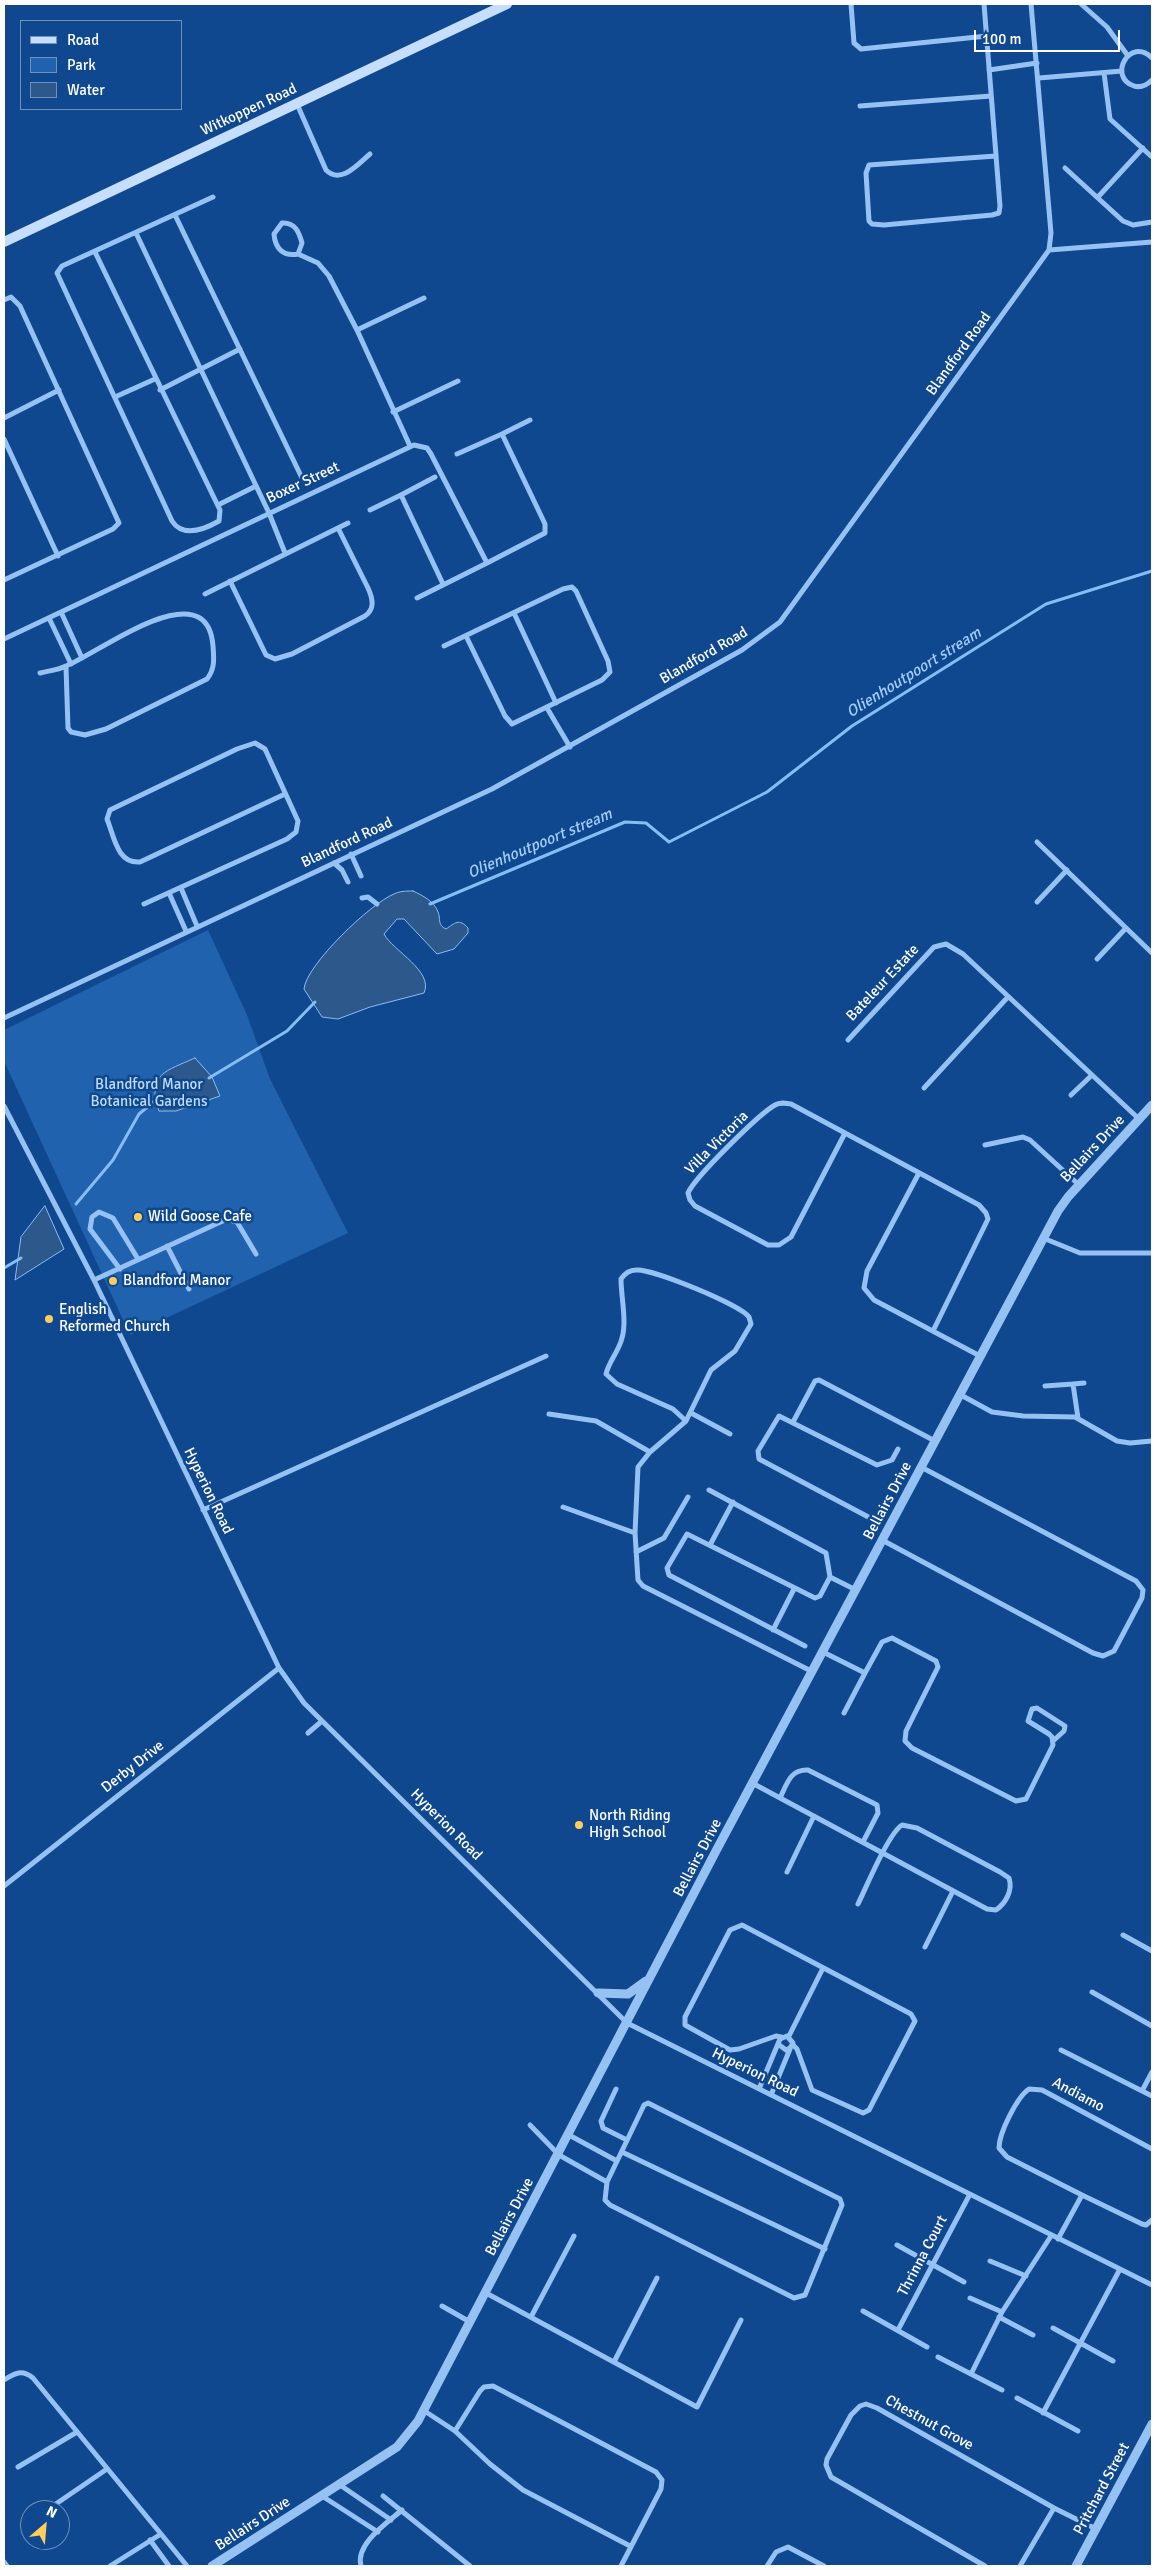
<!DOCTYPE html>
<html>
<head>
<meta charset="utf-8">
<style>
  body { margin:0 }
  #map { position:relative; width:1156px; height:2570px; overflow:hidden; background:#0f488e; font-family:Signika,sans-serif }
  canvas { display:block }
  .frame { position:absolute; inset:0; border:5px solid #fff; pointer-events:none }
  .legend { position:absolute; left:20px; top:20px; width:162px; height:90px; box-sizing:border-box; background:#0f488e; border:1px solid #6f91bb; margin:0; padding:6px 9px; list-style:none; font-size:15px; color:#fff }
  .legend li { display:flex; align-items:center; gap:10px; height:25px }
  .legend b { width:25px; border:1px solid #6f91bb }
  .north { position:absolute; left:20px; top:2500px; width:50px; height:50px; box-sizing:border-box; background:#0f488e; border:1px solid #6f91bb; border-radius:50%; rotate:27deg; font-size:14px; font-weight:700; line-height:20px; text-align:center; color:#fff }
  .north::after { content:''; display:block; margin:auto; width:18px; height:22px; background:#ffcd59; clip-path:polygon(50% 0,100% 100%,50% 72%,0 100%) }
  .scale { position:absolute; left:974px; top:30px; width:146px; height:22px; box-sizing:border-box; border:2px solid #fff; border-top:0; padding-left:6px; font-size:15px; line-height:18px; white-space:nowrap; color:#fff; -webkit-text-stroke:4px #0f488e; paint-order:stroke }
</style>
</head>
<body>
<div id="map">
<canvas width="1156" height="2570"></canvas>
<div class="frame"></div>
<ul class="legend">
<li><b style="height:6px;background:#c6defd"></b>Road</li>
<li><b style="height:14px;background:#2062ae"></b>Park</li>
<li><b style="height:14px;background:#2d588c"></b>Water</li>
</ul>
<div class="north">N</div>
<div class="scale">100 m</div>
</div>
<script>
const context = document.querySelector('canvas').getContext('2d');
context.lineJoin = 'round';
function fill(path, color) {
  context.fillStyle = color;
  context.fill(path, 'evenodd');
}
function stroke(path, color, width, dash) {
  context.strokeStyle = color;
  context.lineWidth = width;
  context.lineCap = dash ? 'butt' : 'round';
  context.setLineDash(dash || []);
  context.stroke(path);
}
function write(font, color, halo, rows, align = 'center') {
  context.font = font + ' Signika,sans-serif';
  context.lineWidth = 5;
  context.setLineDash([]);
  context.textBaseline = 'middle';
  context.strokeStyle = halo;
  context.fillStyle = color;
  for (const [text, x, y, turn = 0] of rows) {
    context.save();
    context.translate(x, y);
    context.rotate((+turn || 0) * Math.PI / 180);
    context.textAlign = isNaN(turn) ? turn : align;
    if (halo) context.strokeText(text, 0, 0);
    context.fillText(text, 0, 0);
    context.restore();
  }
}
fill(new Path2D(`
  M208,930L247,1015L270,1079L348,1233L130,1335L4,1061V1030Z`), '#2062ae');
const water = new Path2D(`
  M413,891C422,895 435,902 438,912C441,919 437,925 446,929C455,923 459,918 468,928V933L454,949L437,954L404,919H397L384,934C393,951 434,971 424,993L370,1007L338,1019L322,1017L304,989C306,965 371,903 394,894C400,891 406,891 413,891Z
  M195,1058L212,1077L220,1096L176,1111H159C146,1074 166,1071 195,1058Z
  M45,1206L64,1249L15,1280L21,1237Z`);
fill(water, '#2d588c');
stroke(water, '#87bdf7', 1);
stroke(new Path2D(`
  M430,904L625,822L646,823L669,842L767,792L852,726L1046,604L1152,571
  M209,1078L287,1031L315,1002
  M76,1204L113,1160L139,1114L157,1099
  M4,1268L21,1258`), '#87bdf7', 3);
stroke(new Path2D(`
  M851,4L854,43L861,49L987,36
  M984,4L1000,206L999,213L992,215L884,225L872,224L869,221L866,173L869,165L996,156
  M1081,4L1107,27L1128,56
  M1152,58C1130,36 1107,77 1134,86C1141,88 1147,85 1152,80
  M989,70L1037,63
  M1104,73L1110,119L1152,157
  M1039,78L1122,71
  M297,104L326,170C341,185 358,164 370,154
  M860,106L991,96
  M1065,168L1123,221L1133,225L1152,222
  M1098,197L1143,148
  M175,215L302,478
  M282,223C295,222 299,232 302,243L298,254C283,257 275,248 274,234Z
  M136,233L269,513L285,553
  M1049,250L1152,242
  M95,252L220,510L219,521C205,529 183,538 172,521L57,273L62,266L213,197
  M298,254L318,263L329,276L357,330L410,446
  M4,300L11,297L20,306L119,523L113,529L4,580
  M357,330L424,298
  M160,390L240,349
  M115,397L155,379
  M393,412L458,381
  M4,418L59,390
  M4,439L58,556
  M457,454L502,434
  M401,495L435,477
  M218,505L256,486
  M370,510L401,495L443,584
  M487,563L545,533V524L502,434L530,420
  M230,581L266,655L275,659L292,654L365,616C375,609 373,599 368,588L338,528
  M205,594L348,523
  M61,612L82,658
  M514,613L556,703
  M49,618L71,664
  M4,639L414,445L427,448L431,454L487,563L417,598
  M444,646L563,589L572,587L576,591L608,661L610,672L602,680L512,724L505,716L466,636
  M40,673C48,671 58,670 66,666C99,653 207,569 213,646C214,659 215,669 207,679L106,729L85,735L71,732L68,728L66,667
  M547,708L570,747
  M1037,842L1152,953
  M351,854L361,876
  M334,863L342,870L348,882
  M181,888L197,926
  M169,893L186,931
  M362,898L368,897L377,904
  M1037,902L1067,870
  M144,904L287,839L296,832L298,821L265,749L255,743L237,749L110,810L107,819C114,836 117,864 140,862L285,794
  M1097,959L1126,928
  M4,1018L492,789L742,650L780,622L1049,250L1051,233L1031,4
  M848,1040L934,947L946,944L963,954L1139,1119
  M924,1088L1007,998
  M1071,1095L1092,1075
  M4,1106L94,1280L279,1668L304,1703L627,2023L1152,2285
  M844,1135L791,1237L779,1245H768L695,1206L690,1200L688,1193C695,1177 759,1114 775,1105C780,1102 785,1103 791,1104L979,1205L986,1213L988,1219L933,1331
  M985,1145L1023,1137L1030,1140L1079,1185
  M919,1173L867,1271L864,1288L874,1300L980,1356
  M1043,1238L1080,1253H1152
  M167,1246L189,1289
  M120,1269L90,1229L92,1217L99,1212L113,1218L138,1259
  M94,1280L227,1219L237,1222L256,1254
  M1073,1384L1084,1383
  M1045,1386L1073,1384L1078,1418
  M959,1394L992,1412L1023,1416L1075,1417L1117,1441L1130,1443L1152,1441
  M691,1413L730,1434
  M549,1414L596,1421L650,1452
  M686,1421L673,1409L617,1384L606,1374C609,1361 619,1351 622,1338C627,1321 621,1297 621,1279C625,1273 629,1270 636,1270C651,1268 741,1305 749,1317C749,1317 751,1324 751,1324L735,1351L711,1370L686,1421L650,1452L638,1467L635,1533L638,1580L643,1586L813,1672
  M793,1422L815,1381L819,1380L935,1441
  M709,1490L826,1553L830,1577L856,1590
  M563,1507L635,1533
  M203,1510L546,1356
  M874,1520L759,1459L758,1451L779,1416L877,1465L892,1460L898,1449
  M882,1540L1093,1653L1103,1656L1114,1651L1142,1598L1143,1590L1136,1581L921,1467
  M710,1545L733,1502
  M636,1552L664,1538L688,1497
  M773,1630L794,1589
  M805,1646L669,1575L667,1568L687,1534L815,1598L820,1596L830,1577
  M823,1652L865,1673L882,1642L892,1638L936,1661L938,1667L906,1731L905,1741L912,1748L1016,1801L1026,1799L1053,1745L1052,1737L1049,1734L1028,1721L1032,1709L1037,1708L1065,1726L1064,1731L1053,1741
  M844,1713L865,1673
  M308,1733L322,1721
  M754,1784C831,1826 909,1867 987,1909L996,1910C1006,1903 1013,1890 1009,1878L1000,1872L917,1828L902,1825C888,1834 866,1888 858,1904
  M780,1798C787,1784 790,1769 808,1770L877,1805L878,1813L863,1842
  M787,1872L814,1816
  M4,1886L279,1668
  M1123,1935L1152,1951
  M925,1947L953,1891
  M1092,1992L1152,2026
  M789,2036L823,1968
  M781,2037L776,2036L739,2049L730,2050L685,2025V2017L730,1930L742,1925L911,2014L915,2021L869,2110L863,2113L812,2090L797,2049L793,2045
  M1061,2050L1152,2096
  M616,2089L601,2121L603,2128L627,2140
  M759,2089L780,2039L787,2036L793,2043L790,2048L786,2050L778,2044
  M1142,2091L1152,2072
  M771,2095L790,2049
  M648,2103L840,2199L842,2205L805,2295L794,2298L610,2205L605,2200L607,2182L644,2105Z
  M530,2125L559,2155L607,2182
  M569,2135L617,2161
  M622,2152L825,2249
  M1082,2195L1007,2157L999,2148C999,2133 1017,2097 1029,2089L1042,2090L1152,2149
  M1058,2239L1082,2195L1142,2224L1146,2225L1152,2220
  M897,2245L964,2282
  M990,2261L1026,2276
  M486,2293L697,2407L741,2320
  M970,2298L1002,2312
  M442,2306L470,2322
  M863,2311L927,2347
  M531,2317L574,2236
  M999,2317L1033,2335
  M1053,2328L1113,2361
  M898,2330L970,2194
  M938,2357L1002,2390
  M614,2362L657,2278
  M971,2374L1002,2312L1051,2236
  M4,2380C15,2373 22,2369 33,2378L161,2534L110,2566
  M1017,2398L1078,2431
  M423,2410L455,2431L490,2464L523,2490L630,2546
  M1043,2413L1120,2269
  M455,2431L480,2391L484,2387L493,2386L656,2472L662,2480L661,2489L621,2566
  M18,2467L77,2432
  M340,2485L391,2520
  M322,2496L378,2532
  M383,2496L470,2566
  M47,2510L107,2469
  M161,2534L187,2566
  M150,2540L169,2566
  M4,2562L7,2566
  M361,2566C355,2544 387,2523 402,2510
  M767,2566L776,2552L788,2547L824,2566
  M985,2566L831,2477L826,2465L827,2459L851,2415L860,2406L866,2404L877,2408L1054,2508L1096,2529
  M1020,2566L1054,2508`), '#96c1f3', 5);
stroke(new Path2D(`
  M598,1993L628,1994L646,1981
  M212,2566L397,2447L418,2421L717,1849L1058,1211L1068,1197L1152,1105
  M1076,2566L1152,2424`), '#96c1f3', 9);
stroke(new Path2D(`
  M4,242L507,4`), '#c6defd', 10);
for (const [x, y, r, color] of [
  [138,1217,5,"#ffcd59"],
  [113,1281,5,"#ffcd59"],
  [49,1319,5,"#ffcd59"],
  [579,1825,5,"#ffcd59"]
]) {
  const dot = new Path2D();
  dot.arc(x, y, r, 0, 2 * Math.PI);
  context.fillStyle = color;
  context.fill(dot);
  stroke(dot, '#0f488e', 2);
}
write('15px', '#fff', '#0f488e', [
  ["Witkoppen Road",249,110,-25],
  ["Blandford Road",959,354,-54],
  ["Boxer Street",303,483,-25],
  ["Blandford Road",704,656,-30],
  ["Blandford Road",347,843,-25],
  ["Bateleur Estate",883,983,-47],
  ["Villa Victoria",717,1143,-45],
  ["Bellairs Drive",1093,1149,-47],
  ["Hyperion Road",208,1491,64],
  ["Bellairs Drive",888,1501,-62],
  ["Derby Drive",133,1767,-38],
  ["Hyperion Road",446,1825,45],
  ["Bellairs Drive",698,1858,-62],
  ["Hyperion Road",755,2073,26],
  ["Andiamo",1078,2095,28],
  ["Bellairs Drive",510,2217,-62],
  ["Thrinna Court",923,2256,-62],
  ["Chestnut Grove",929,2423,29],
  ["Pritchard Street",1102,2489,-62],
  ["Bellairs Drive",253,2524,-33]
]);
write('15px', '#bedcfe', '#0f488e', [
  ["Blandford Manor",149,1085],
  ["Botanical Gardens",149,1102]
]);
write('15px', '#fff', '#0f488e', [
  ["Wild Goose Cafe",148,1217],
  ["Blandford Manor",123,1281],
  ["English",59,1310],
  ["Reformed Church",59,1327],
  ["North Riding",589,1816],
  ["High School",589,1833]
], 'left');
write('italic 16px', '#a2ccfa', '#0f488e', [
  ["Olienhoutpoort stream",914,673,-32],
  ["Olienhoutpoort stream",540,844,-23]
]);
</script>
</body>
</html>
